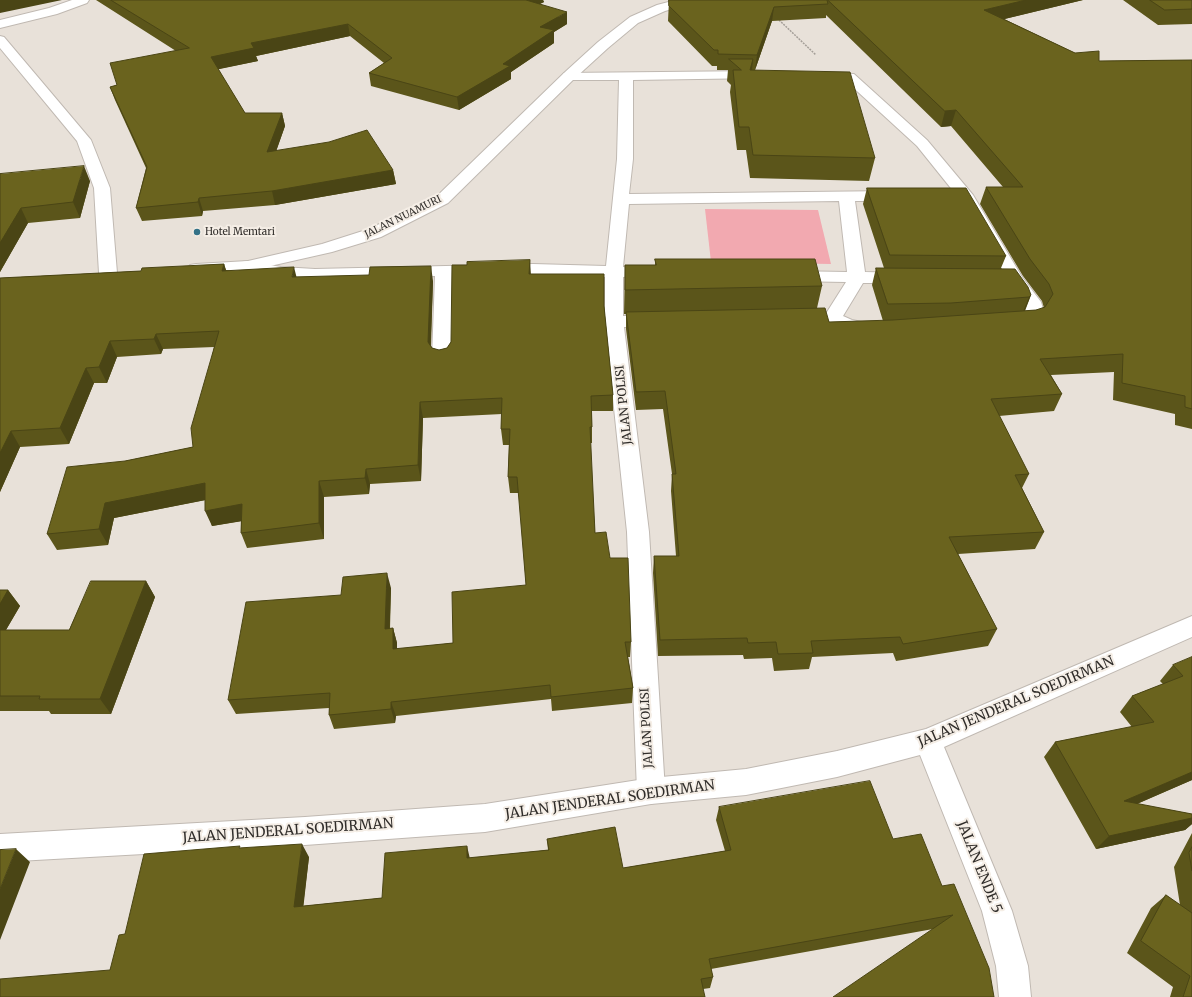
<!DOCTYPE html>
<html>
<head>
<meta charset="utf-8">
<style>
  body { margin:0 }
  canvas { display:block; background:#e8e1d9 }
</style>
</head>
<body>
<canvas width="1192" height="997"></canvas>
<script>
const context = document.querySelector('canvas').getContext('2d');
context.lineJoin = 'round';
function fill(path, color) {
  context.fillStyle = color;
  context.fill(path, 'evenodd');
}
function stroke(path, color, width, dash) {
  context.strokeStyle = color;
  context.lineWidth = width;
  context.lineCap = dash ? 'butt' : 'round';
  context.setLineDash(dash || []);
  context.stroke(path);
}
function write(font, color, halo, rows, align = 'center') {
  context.font = font + ' Merriweather,serif';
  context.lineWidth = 4;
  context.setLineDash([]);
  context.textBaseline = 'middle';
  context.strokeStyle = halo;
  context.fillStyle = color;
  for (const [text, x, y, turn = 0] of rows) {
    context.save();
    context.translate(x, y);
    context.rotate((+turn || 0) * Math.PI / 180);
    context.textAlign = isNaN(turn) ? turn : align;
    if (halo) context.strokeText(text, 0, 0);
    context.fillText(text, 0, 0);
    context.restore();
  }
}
fill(new Path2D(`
  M705,209L818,210L831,264L711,262Z`), '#f2a9b0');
const street = new Path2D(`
  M72,0H89L87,3L57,14L0,28V20L49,8Z
  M0,36L4,37L91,140L110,188L117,273L114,277L108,278L102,277L99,273L94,188L77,141L0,48Z
  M758,71L763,72L765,75L763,78L633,80V159L629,194L894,191L900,193L902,196L900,199L894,201H855L865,272L904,273L910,274L913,278L910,282L904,283H863L843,316L852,320L877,325L879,329L877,333L870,335L847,331L830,324H797L791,322L788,318L791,314L797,312H827L846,282L789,281L783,280L780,276L783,272L789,271L847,272L839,201L629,204L623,267L634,268L637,272L634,276L623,277V316L655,315L662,317L664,321L662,325L655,327H624L649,532L665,791L661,800L651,804L641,800L637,791L627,532L605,322V277L533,274L453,276L452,358L449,362L442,364L435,362L432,358L435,276C371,278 305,285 242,270L239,266L242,262L248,261L281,267L315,269L533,264L606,266L617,159L619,80H569L564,79L562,76L564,73Z
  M824,73L854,74L927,140L973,195L1022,277L1041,302L1044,312L1036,324L1010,328L1003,326L1001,322L1003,318L1023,315L1026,312L1023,303L1005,279L958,197L917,146L846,81L819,80L817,77L819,74Z`);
const secondary = new Path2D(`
  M676,0H695L693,3L665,11L638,23L608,48L574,79L448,203L381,237L332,252L248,271L196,274L190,273L187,269L190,265L196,264L248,261L322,244L369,229L436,197L564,73L598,42L630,17L657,5Z
  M1192,616V637L944,747L1012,911L1028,966L1031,997H999L996,966L982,911L920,755L837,777L746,795L651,804L485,832L305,845L0,862V834L305,817L485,804L651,778L746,769L837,751L926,729Z`);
stroke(street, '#c0b9b2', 2);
stroke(secondary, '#c0b9b2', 2);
stroke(new Path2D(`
  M779,20L816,55`), '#a59f99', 1.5, [2, 1]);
fill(street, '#fff');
fill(secondary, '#fff');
fill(new Path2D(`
  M96,0H543L544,2L540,4L567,24L554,32V43L511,72V79L459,110L371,86L369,73L384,63L350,36L256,56L258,61L218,69L245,113H282L285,126L276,151L393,170L396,184L275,205L203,211L202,216L142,221L136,208L146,168L115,100L110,87L117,85L176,51Z
  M669,0H1083L1004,19L1075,53L1099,61L1192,60V429L1175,425V414L1113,400L1114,372L1051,375L1062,394L1054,411L999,416L1029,474L1022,488L1044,532L1035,549L958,554L997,629L988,646L896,661L893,653L812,657L809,669L774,671L772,658L744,659L743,655L658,656L653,573L654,556H676L671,491L672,474L663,409L636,410L626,329V314H624L625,265H655V259L822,286L817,308L829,322L883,321L872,285L876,268H884L863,204L867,188L1006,256L1001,268L1031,295L1025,311L1036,310L1044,308L1042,301L1023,276L980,204L986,187H1003L951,126L941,127L826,15V18L772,21L755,70L875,158L869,181L750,178L746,150H737L730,92L731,85L727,81L728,70H717V66H712L668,21Z
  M1123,0H1192V24L1158,25Z
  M0,174L90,181L80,218L28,223L0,272Z
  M530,260V274L604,306L613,395V411H592V443H590L595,533L610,558L631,642L630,657H628L633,688L632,703L552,711L551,699L396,716L395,723L334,729L329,715V708L236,714L228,700L341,595L391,588L390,629L393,628L397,643V649L453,643L526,585L519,493H510L508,477L509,445H503L501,429L502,414L423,418L421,481L370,484L369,494L324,497V539L247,548L241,533V521L212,526L205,500L114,518L108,545L57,550L47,534L125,461L193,447L214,347L163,349L161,354L117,357L107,383H94L69,444L20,447L0,492V278L141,271L224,264L226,270L296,277L433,281L431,346L432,348L439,350L447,348L451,342L467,265Z
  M146,581L155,597L111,714H51L49,711H0V590H8L20,606L6,630H69Z
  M1192,657V780L1137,804L1192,814V824L1185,830L1096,849L1044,757L1055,742L1132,727L1120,712L1132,696L1163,684L1160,681L1173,665Z
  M719,807L893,839L942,886L989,968L933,929L711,969L713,977L710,988L703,989L110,970L125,934L241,848L309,857L303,906L382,898L470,858L548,850L547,839L623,868L725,851L716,820Z
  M1192,833V997H1170L1173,987L1127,953L1151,908L1166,895L1180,905L1174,867Z`), '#5b551a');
fill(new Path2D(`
  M0,0H62L0,13Z
  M523,0H543L544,2L524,11Z
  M1026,0H1083L980,25L984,10Z
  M774,7L772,21L755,70L757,55Z
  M567,12V24L554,32V43L511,72V79L459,110L457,97L503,64L540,27Z
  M348,24L350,36L256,56L258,61L215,70L211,57L251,43Z
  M753,59L751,81L750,70Z
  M956,110L951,126L941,127L945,111Z
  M282,113L285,126L271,166L267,152Z
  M84,166L90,181L80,218L73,202Z
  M393,170L396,184L275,205L272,191Z
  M199,198L203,211L202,216L198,202Z
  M21,208L28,223L0,272V243Z
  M530,260L531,276L529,274Z
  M224,264L229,280L222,271Z
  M431,266L433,281L430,358L428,342Z
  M294,267L298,283L292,277Z
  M1031,295L1024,312L1022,314L1029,297Z
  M156,334L163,349L161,354L154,339Z
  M110,341L117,357L107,383L99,367Z
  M86,368L94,383L69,444L60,428Z
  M420,402L423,418L421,481L418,465Z
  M11,431L20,447L0,492V453Z
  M366,469L370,484L369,494L365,478Z
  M319,481L324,497V539L319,523Z
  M205,483L211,499L114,518L108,545L99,529L105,503Z
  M242,504L249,520L212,526L205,511Z
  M387,573L391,588L389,644L385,629Z
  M146,581L155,597L111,714L100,699Z
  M8,590L20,606L0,640V604Z
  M393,628L397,643V664L393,649Z
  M391,702L396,716L395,723L391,709Z
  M1192,772V780L1111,815L1124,801Z
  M1192,818V824L1185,830L1096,849L1109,836Z
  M302,844L309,857L302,919L294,907Z
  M467,846L470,859L467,858Z
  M16,849L30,862L0,940V889Z`), '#4a4515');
const building = new Path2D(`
  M111,0H526L567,12L540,27L554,30L503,64L510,66L457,97L369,73L392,58L348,24L251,43L254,48L211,57L245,113H282L267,152L329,142L367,130L393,170L272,191L199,198L198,202L136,208L147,167L110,87L117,85L110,63L189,48Z
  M669,0H827L828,4L774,7L757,55L718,54V50H714L669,6Z
  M828,0H1026L984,10L1075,53L1099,51V61L1192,60V409L1185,407V396L1122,383L1123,354L1040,359L1062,394L991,399L1029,474L1015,475L1044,532L949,537L997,629L903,644L900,637L811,641L813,653L778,654L776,642L748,643L747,638L660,640L654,556H679L672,474H676L665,391L636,392L626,312L825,308L829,322L893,320L1036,310L1045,307L1053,294L1049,284L1030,259L986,187H1023L956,110L945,111Z
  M1150,0H1192V9L1165,10Z
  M729,59H753L750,70L850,72L875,158L753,155L749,127H739L733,70H741Z
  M84,166L73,202L21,208L0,243V174Z
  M867,188H966L1006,256L890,255Z
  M655,259H815L822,286L625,290V265H656Z
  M530,260L529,274H604V306L613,395L591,396L592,427H590L595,533L606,532L610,558H628L631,642H625L633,688L551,697L550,685L391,702V709L329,715L330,693L228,700L246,602L341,595L343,577L387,573L385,629L393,628V649L453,643L452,592L526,585L517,477H508L510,429H501L502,398L420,402L418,465L366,469L365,478L319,481V523L241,533L242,504L205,511V483L105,503L99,529L47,534L67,467L125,461L193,447L191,428L219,331L156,334L154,339L110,341L99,367L86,368L60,428L11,431L0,453V278L141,271L142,268L224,264L222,271L294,267L292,277L369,275L370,267L431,266L428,342L432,348L439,350L447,348L451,342L452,265H467V262Z
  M876,268L1015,269L1028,287L1031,295L1029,297L951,303L888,304Z
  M91,581H146L100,699H39L40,696H0V630H69Z
  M0,590H8L0,604Z
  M1192,657V772L1124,801L1192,814V818L1109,836L1055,742L1154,722L1132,696L1183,676L1173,665Z
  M870,781L893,839L921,834L942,886L954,884L989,968L994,997H833L953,915L709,959L713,977L701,979L705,997H0V979L110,970L119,935L125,934L144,854L240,846L239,848L302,844L294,907L382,898L385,853L467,846V858L549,850L547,839L615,827L623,868L731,850L719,807Z
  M1192,847V871L1189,853Z
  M16,849L0,889V850Z
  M1166,895L1192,913V997H1183L1190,976L1141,941Z`);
fill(building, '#6a631e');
stroke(building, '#4a4515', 1);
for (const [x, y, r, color] of [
  [197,232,4,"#337187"]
]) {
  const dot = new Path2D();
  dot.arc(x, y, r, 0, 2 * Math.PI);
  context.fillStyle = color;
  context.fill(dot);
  stroke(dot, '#f5eee6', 1.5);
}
write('10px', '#302d2a', '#f5eee6', [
  ["JALAN NUAMURI",403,217,-26]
]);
write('10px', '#302d2a', '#f5eee6', [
  ["Hotel Memtari",205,232]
], 'left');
write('12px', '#302d2a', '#f5eee6', [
  ["JALAN POLISI",624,405,-96],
  ["JALAN POLISI",647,728,-93]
]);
write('14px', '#302d2a', '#f5eee6', [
  ["JALAN JENDERAL SOEDIRMAN",1016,702,-23],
  ["JALAN JENDERAL SOEDIRMAN",610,800,-8],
  ["JALAN JENDERAL SOEDIRMAN",288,831,-4],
  ["JALAN ENDE 5",979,867,68]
]);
</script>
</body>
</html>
